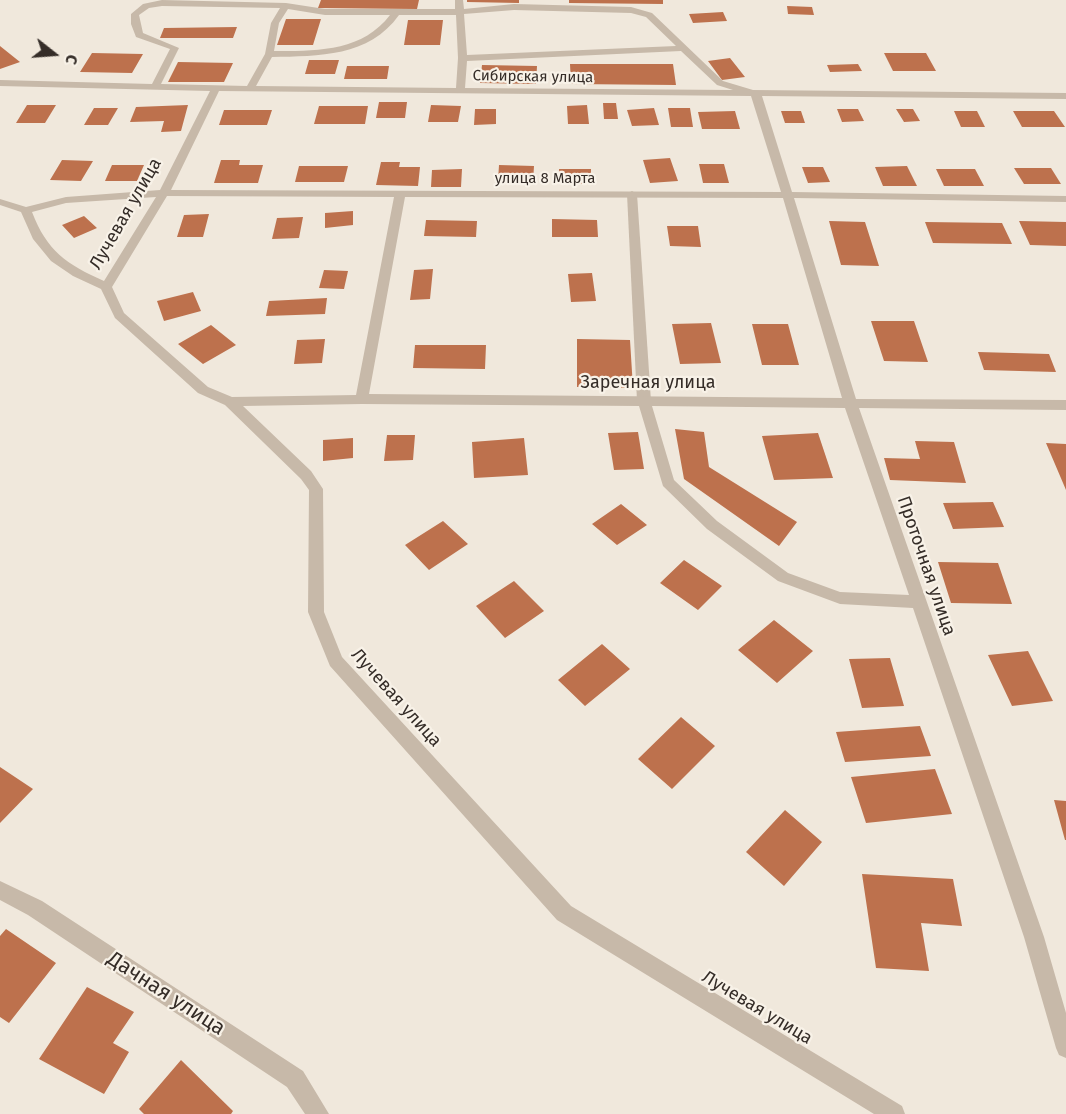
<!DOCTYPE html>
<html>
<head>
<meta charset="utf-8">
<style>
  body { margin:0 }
  #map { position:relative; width:1066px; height:1114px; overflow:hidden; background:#f0e8dc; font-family:"Fira Sans",sans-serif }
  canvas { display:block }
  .north { position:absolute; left:24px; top:24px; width:60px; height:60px; -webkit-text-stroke:4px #f8f2e8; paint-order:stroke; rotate:107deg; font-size:16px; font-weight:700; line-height:24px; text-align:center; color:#352d28 }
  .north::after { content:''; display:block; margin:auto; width:21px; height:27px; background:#352d28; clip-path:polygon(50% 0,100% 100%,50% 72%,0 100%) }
</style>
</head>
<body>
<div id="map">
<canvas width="1066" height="1114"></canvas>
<div class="north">С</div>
</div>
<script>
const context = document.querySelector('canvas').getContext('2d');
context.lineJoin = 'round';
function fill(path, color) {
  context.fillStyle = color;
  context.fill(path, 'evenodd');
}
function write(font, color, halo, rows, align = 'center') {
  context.font = font + ' "Fira Sans",sans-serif';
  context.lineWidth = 4.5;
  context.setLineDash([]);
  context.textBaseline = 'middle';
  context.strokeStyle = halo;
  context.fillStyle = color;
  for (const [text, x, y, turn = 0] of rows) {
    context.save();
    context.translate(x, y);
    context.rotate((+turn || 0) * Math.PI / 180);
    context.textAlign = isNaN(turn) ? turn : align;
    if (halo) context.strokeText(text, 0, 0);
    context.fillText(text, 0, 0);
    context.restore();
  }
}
fill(new Path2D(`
  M321,0H419L417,9L318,8Z
  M467,0H519V3L467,2Z
  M569,0H663V4L569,3Z
  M787,6L812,7L814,15L788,14Z
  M723,12L727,21L693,23L689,14Z
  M286,19H321L313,45H277Z
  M408,20H443L440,45H404Z
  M237,27L233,38H160L164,28Z
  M0,46L20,62L0,69Z
  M92,53L143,54L132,73L80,72Z
  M884,53H926L936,71H893Z
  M730,58L745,77L722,80L708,61Z
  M309,60H339L335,74H305Z
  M178,62L233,63L224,82H168Z
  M570,64H673L676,85L571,84Z
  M858,64L862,71L830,72L827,65Z
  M482,65L537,66L536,84L480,83Z
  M347,66H389L387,79H344Z
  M379,102H407L405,118H376Z
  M603,103H616L618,119H604Z
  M27,105H56L45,123H16Z
  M188,105L181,131L161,132L164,121L130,122L136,107Z
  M431,105L461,106L458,122H428Z
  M587,105L589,124H568L567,106Z
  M319,106H368L365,124H314Z
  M94,108H118L108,125H84Z
  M654,108L659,125L632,126L627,110Z
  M668,108H690L693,127H671Z
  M475,109H496V124L474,125Z
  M837,109H858L864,121L842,122Z
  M896,109H913L920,121L904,122Z
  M224,110H272L267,125H219Z
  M735,111L740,129H702L698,112Z
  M781,111H801L805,123H785Z
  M954,111H977L985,127H961Z
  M1013,111H1054L1065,127H1022Z
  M670,158L678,181L650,183L643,160Z
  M62,160L93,161L81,181L50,180Z
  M221,160H240L239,165H263L258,183H214Z
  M381,162H400L399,167H420L418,186L376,185Z
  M699,164H724L729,183H703Z
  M112,165H144L137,181H105Z
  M499,165L534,166L533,182L498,181Z
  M299,166H348L344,182H295Z
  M907,166L917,186H883L875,167Z
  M802,167H823L830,182L808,183Z
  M1014,168H1051L1061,184H1024Z
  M462,169L461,187H431L432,170Z
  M559,169H591V184H560Z
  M936,169H975L984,186H944Z
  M353,211V225L325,228V213Z
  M209,214L203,237H177L184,215Z
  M84,216L97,228L74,238L62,225Z
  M303,217L299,238L272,239L277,218Z
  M552,219L597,220L598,237H552Z
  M426,220L477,221L476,237L424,236Z
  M829,221L865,222L879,266L841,265Z
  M1019,221L1066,222V246L1030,245Z
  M925,222L1002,223L1012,244L933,243Z
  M667,226H698L701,247L670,246Z
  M433,269L430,299L410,300L414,270Z
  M324,270L348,271L344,289L319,288Z
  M592,273L596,301L571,302L568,274Z
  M193,292L201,311L164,321L157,301Z
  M327,298L325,314L266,316L269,301Z
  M871,321H914L928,362L884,361Z
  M711,323L721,363L680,364L672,324Z
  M752,324H788L799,365H762Z
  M211,325L236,345L203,364L178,344Z
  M325,339L322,363L294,364L297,340Z
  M577,339L630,340L633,388L577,387Z
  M415,345H486L485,369L413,368Z
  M978,352L1049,354L1056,372L984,370Z
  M675,429L704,432L709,467L797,522L779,546L684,479Z
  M638,432L644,469L614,470L608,433Z
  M818,433L833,478L774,480L762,436Z
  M387,435H415L413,460L384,461Z
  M353,438V458L323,461V440Z
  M524,438L528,475L474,478L472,442Z
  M915,441L954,442L966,483L890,480L884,458L920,459Z
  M1046,443L1066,444V490Z
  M993,502L1004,527L953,529L943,503Z
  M621,504L647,525L617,545L592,524Z
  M443,521L468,544L429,570L405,545Z
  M684,560L722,586L698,610L660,583Z
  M938,562L998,563L1012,604L951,603Z
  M514,581L544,611L505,638L476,606Z
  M774,620L813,651L777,683L738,650Z
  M602,644L630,669L585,706L558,680Z
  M1028,651L1053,701L1012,706L988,655Z
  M890,658L904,706L862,708L849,659Z
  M681,717L715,746L672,789L638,759Z
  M920,726L931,756L845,762L836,732Z
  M0,767L33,789L0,823Z
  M935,769L952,814L866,823L851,777Z
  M1054,800L1066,801V840H1065Z
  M785,810L822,842L784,886L746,852Z
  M862,874L953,879L962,926L921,923L929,971L876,968Z
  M6,929L56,963L9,1023L0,1017V936Z
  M87,987L134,1012L113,1043L129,1052L104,1094L39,1059Z
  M181,1060L233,1111L231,1114H144L139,1109Z`), '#bd714d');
fill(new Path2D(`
  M632,191L637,194L651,401L644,406L637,401L627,194Z`), '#c7b9a9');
fill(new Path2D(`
  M162,0L286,3L325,9H455V0H463L464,9L514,4L631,7L652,13L723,81L753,90L1066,93V99L762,96L792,192L1066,196V202L794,198L856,399L1066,400V410L859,408L1044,937L1066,1013V1058L1059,1055L1056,1048L1024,937L913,608L840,604L778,581L707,529L663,486L639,406L362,404L243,406L311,471L323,489L324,612L342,657L571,906L902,1106L905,1114H874L557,920L330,666L308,612L309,490L301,479L225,405L198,393L115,318L101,289L73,276L51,261L33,239L21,212L0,205V199L26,207L66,197L160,190L210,91L0,86V80L152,84L170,49L136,37L131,24V14L143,4ZM162,6L280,8L271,23L265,54L247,86L161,84L179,48L143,33L139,15L149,8ZM288,9L325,15H390C362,52 316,51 274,51L279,23ZM514,10L631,13L646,17L676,46L467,55L464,14ZM399,15H456L458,58L456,88L256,86L272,57C319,56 369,57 399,15ZM681,51L717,85L733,90L465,88L467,61ZM219,91L751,96L781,192L171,190ZM167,196L394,197L356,395L232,397L208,387L124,313L112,287ZM156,197L104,281C66,264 47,251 32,212L66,203ZM405,197L783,198L842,398L369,394ZM652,406L845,408L909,595L840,592L788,573L717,521L674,480Z
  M0,881L42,901L303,1071L329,1114H305L287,1087L28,915L0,900Z`), '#c7b9a9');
write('15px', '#352d28', '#f8f2e8', [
  ["Сибирская улица",533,77,1],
  ["улица 8 Марта",545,179]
]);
write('18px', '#352d28', '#f8f2e8', [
  ["Лучевая улица",126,214,-60],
  ["Заречная улица",648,383],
  ["Проточная улица",926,566,71],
  ["Лучевая улица",396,698,48],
  ["Лучевая улица",757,1008,31]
]);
write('21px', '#352d28', '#f8f2e8', [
  ["Дачная улица",166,994,33]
]);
</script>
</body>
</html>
